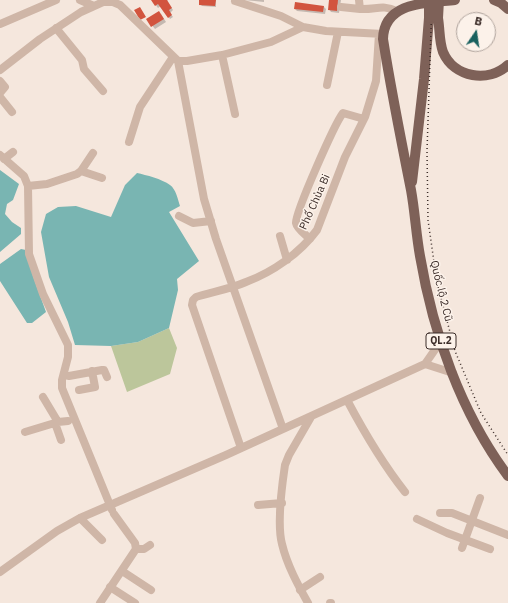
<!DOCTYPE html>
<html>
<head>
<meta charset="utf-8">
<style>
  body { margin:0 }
  #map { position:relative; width:508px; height:603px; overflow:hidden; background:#f5e7dd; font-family:"IBM Plex Sans",sans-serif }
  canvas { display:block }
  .north { position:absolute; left:456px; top:12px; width:40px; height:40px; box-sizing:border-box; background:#fcf2ea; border:1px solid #afa39c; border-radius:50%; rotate:13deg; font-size:11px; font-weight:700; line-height:16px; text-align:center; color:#3b2c28 }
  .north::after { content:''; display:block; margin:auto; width:14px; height:18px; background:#19615f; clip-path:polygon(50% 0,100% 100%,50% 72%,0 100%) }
</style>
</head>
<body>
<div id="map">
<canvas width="508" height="603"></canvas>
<div class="north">B</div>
</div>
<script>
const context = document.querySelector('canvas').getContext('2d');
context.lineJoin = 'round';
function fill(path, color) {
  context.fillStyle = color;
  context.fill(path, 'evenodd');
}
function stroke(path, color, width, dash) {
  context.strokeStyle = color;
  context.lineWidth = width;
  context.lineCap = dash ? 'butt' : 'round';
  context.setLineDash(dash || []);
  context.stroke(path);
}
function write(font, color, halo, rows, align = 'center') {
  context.font = font + ' "IBM Plex Sans",sans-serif';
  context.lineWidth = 3;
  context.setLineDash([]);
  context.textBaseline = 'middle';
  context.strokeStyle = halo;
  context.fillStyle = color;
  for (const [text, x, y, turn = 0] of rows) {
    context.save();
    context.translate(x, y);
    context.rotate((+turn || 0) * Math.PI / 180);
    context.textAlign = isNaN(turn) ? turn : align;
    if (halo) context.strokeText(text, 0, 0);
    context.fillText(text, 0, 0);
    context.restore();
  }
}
fill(new Path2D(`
  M169,328L177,348L170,374L127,392L111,346L138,342Z`), '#bcc69b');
fill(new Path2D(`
  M0,170L19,184L13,200L7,204L5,214L12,222L21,228V234L0,252Z
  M137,173C146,175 162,179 170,185C176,189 178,200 180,206L169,212L199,261L177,279L178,290L169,328L138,342L111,346L75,345L68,322L49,277L41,232L46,214L58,207L76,206L111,217L125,185Z
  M21,249L26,250L33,276L46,312L32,323H27L0,281V264Z`), '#79b5b2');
fill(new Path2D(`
  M152,0H168L167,1L173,10L170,13L173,17L170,19L161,6L158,8Z
  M200,0H216V7L202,6L200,4Z
  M245,0H264V2Z
  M330,0H341L339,13L331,12L329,9Z
  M323,6L326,9L325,14L297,11L295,9Z
  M161,14L166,22L155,29L147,19Z`), '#0003');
fill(new Path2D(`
  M151,0H167L172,8L169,10L172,15L168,18L158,4L155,6Z
  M199,0H216L215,6L199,5Z
  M329,0H338L337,11L328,10Z
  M295,2L324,6L323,12L294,9Z
  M140,7L146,17L140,20L134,10Z
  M159,11L164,19L151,27L146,19Z`), '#d2543e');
stroke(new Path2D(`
  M80,0L94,6
  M359,0L360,9C376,10 382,4 397,11
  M235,1L281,16L303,27
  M341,7L360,9
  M0,24L56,0
  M56,28L82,60L84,69L103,91
  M222,55L235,114
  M178,61L204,199L216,239L283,429
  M0,70L40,39L81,12L103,2H113L120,5L178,61H187L222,55L271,42L303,27L326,31L383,34
  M0,81L5,87L0,93
  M327,85L338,32
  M0,97L12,112
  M129,142L140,107L173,57
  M0,155L24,176L28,186L29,254L43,294L68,345V357L62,380V388L112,510
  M4,159L13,152
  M81,171L102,178
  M28,186L47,184L77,174L81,171L93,153
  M179,216L193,223L211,221
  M280,236L287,260
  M310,239C306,235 297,229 296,223C295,213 335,123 343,113L364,119
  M425,364L453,373
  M69,376L102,370H104L107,377
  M79,390L95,387L92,371
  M43,397L58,422
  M347,400C364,432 382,463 405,492
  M55,423L61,440
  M25,432L58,422L68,421
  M241,448L192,305L193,300L196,297C212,292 230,289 246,282C273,272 300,253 317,230L345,157L365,117L376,81L379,34
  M258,505L282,503
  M440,513H452L508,535
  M80,518L102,540
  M417,519L447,533L490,549
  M462,548L480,498
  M136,549H144L150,545
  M122,571L151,590
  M0,572L57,531L80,518L226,455L425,364L441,341
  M110,587L135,603
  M300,590L320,577
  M100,603L136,549L135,543L114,514
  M308,603C298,585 287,565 282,544C277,525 282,485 285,465L289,455L311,417
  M330,603H331`), '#cfb6a7', 8);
stroke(new Path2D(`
  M455,0C428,3 384,1 383,39C391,90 401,140 411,190C415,212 416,234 420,256C433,333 461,413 508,476
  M494,0L501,3L508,9
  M438,18C440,30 439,41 443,52C454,78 489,83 508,65
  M412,182L424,79L429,18`), '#7e6158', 10);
stroke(new Path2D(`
  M432,0L427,151L428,220L437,283L455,351L481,413L508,455`), '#3b2c28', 1.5, [1, 3]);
stroke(new Path2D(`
  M429,0V18
  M438,18L439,0`), '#7e6158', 10);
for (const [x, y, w] of [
  [441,341,30]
]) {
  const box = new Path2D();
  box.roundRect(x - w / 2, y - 8, w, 16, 3);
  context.fillStyle = '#fcf2ea';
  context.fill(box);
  stroke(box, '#3b2c28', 1);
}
write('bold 10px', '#3b2c28', null, [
  ["QL.2",441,341]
]);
write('11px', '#3b2c28', '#fcf2ea', [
  ["Phố Chùa Bi",315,202,-66],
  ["Quốc lộ 2 Cũ",441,291,76]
]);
</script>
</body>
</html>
